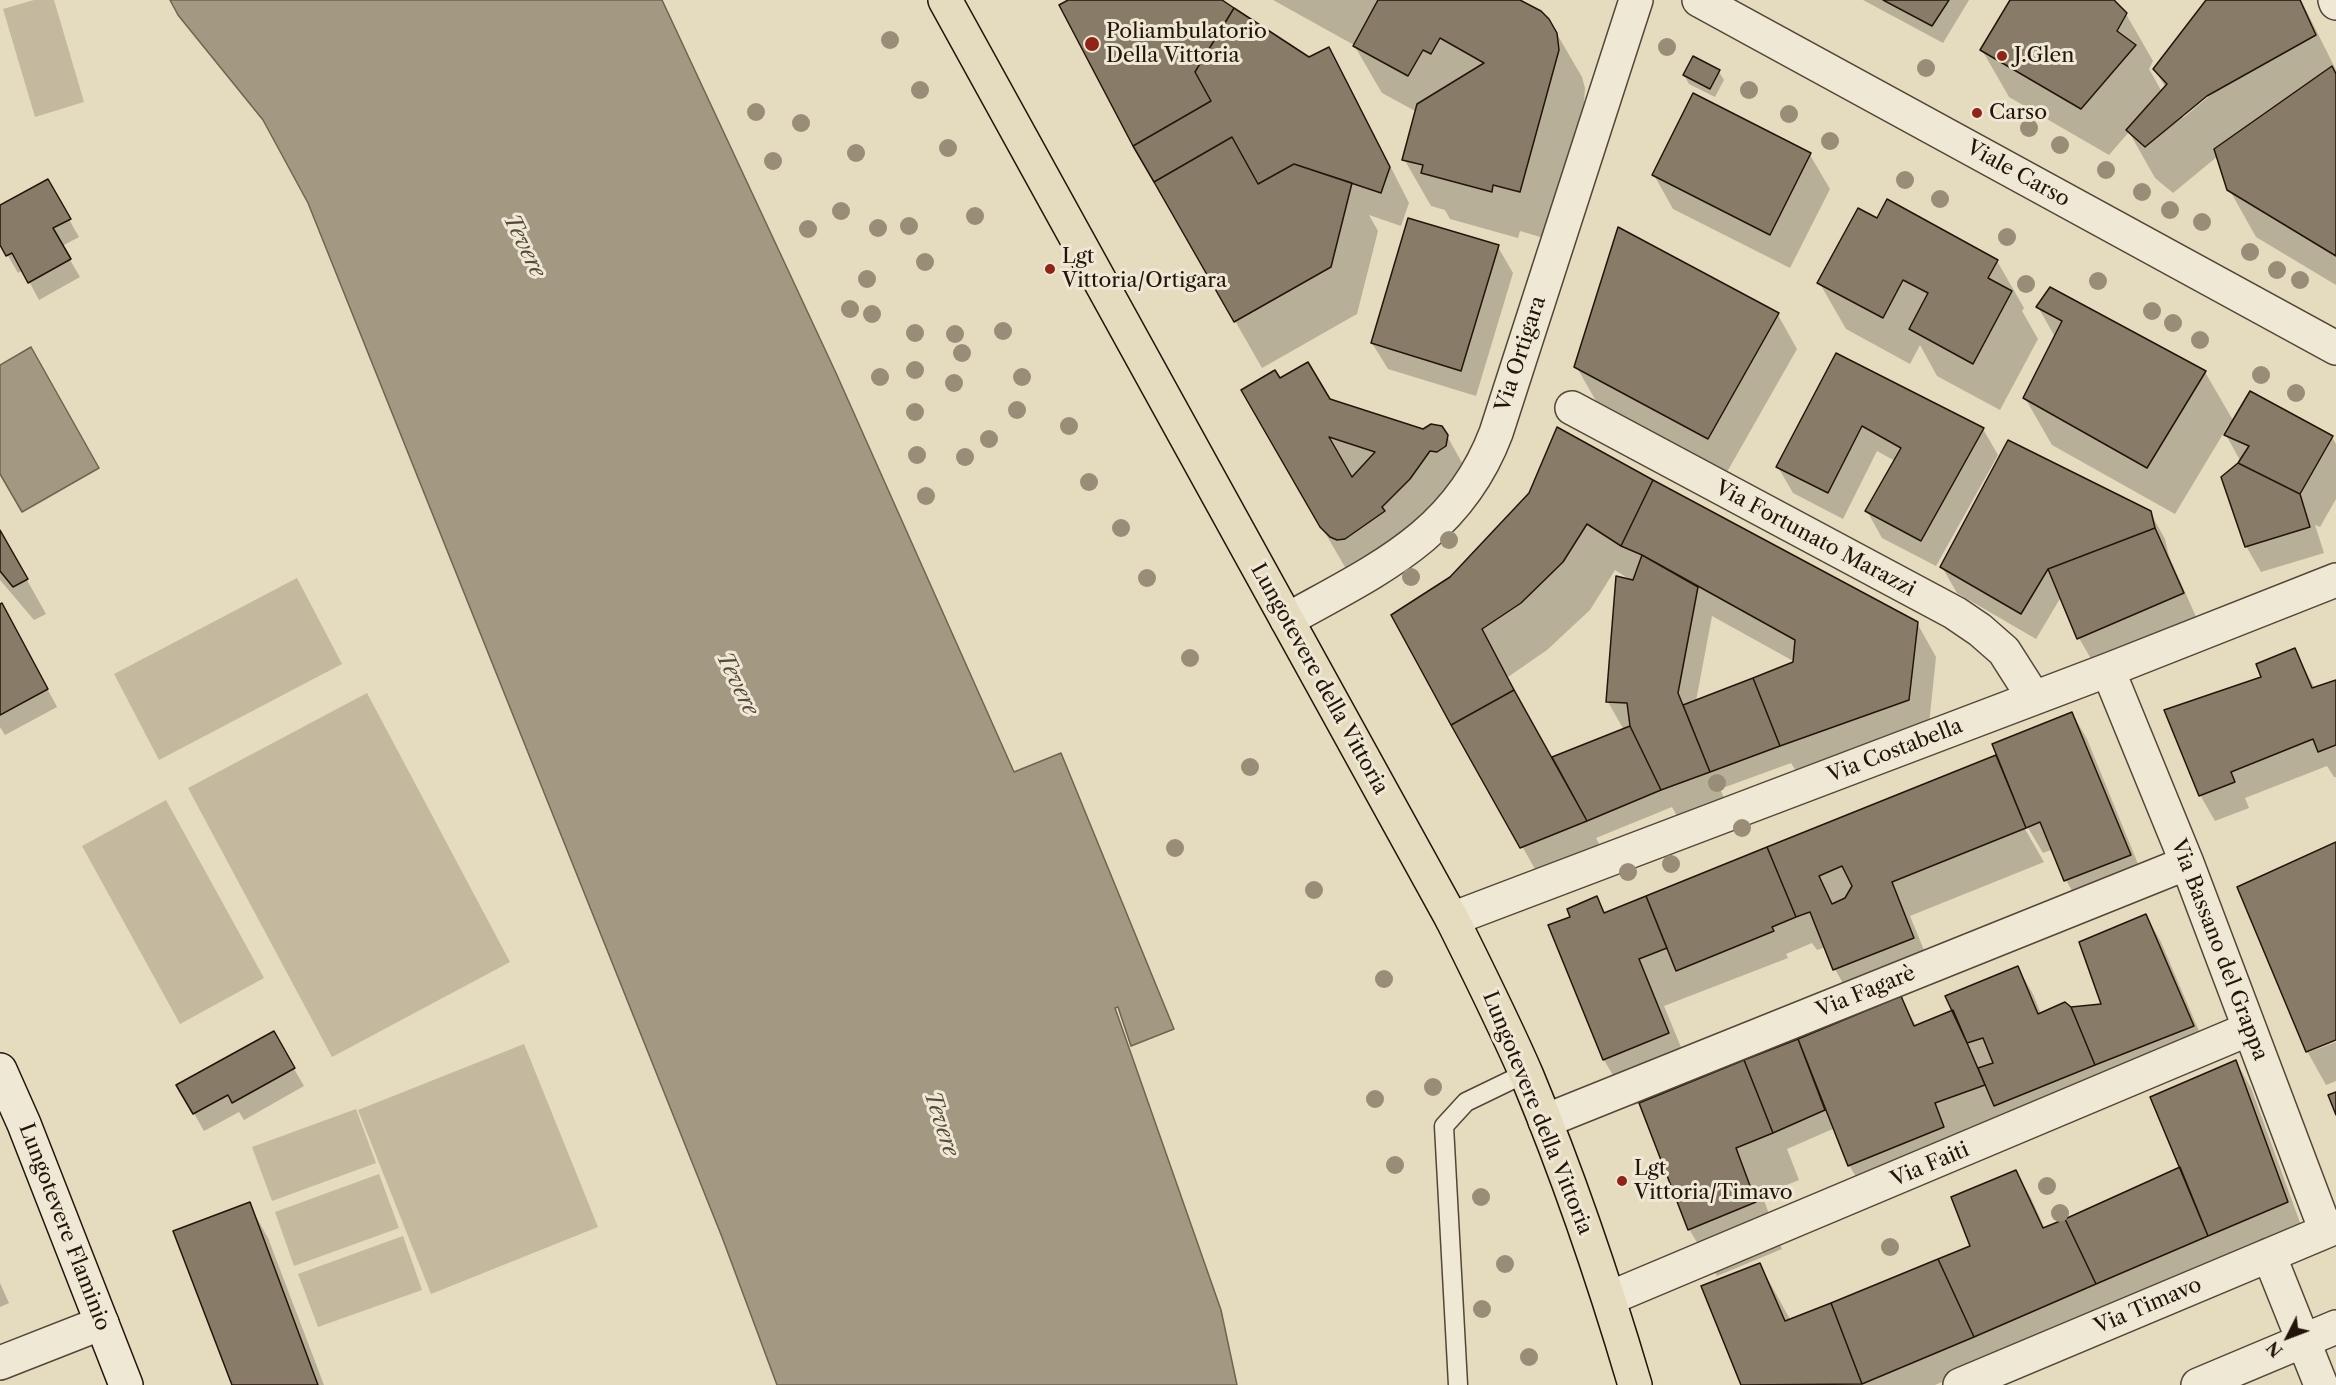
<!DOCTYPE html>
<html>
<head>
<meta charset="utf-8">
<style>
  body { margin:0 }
  #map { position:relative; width:2336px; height:1385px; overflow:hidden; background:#e5dbbe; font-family:"Libre Caslon Text",serif }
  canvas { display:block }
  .north { position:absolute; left:2258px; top:1307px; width:60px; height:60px; -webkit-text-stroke:4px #eee8d5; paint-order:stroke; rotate:228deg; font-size:16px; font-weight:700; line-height:24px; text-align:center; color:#24150a }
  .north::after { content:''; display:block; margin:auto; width:21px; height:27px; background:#24150a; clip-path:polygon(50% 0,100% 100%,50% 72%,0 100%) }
</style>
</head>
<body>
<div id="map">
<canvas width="2336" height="1385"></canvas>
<div class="north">N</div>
</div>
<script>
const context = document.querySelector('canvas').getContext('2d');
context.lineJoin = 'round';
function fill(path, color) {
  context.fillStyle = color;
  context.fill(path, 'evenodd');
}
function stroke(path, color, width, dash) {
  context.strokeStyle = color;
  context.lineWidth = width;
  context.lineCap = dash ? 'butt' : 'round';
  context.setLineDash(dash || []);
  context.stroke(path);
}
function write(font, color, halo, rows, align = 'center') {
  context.font = font + ' "Libre Caslon Text",serif';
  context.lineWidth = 6;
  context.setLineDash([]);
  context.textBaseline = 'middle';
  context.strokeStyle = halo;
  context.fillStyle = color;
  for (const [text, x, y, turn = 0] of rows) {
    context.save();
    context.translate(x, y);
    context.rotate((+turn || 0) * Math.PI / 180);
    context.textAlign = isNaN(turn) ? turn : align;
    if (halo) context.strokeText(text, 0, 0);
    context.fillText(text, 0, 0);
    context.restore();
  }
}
fill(new Path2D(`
  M34,0H54L84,102L35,117L3,9Z
  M297,578L342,664L159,760L114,674Z
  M367,693L510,962L332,1057L188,788Z
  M166,800L264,978L180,1024L82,846Z
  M524,1044L598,1227L431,1294L358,1110Z
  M356,1109L376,1163L272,1201L252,1147Z
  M379,1174L399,1228L294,1266L275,1212Z
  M403,1236L422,1290L318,1327L298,1274Z`), '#c4b99f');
const water = new Path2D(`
  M170,0H662L836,373L1014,772L1061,753L1174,1029L1131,1046L1118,1007L1115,1008L1221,1310L1237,1385H777L722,1237L308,203L263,120L178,15Z
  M31,347L99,468L22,512L0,474V365Z`);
fill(water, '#a39881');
stroke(water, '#706451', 1.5);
fill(new Path2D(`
  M1071,0H1219L1309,59L1329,49L1348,83L1409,203L1401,226L1369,215L1378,231L1357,314L1262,368L1135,146Z
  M1273,0H1517L1554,29L1582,77L1585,88L1584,103L1547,239L1520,231L1518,238L1450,219L1445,210L1431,206L1404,159L1417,112L1382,93L1354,45Z
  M1863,0H1969L1943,43Z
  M2011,0H2112L2126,14L2153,61L2149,69L2162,92L2166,88L2155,70L2208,0H2301L2336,70V285L2256,237L2229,189L2218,156L2173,193L2155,178L2129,132L2109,155L2009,97L1982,50ZM2212,90L2213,93L2183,118V114Z
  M1719,72L1724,80L1715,97L1689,84L1684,75Z
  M1810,155L1830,189L1790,268L1673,209L1654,175Z
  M47,181L79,237L62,246L80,277L39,300L23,270L18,273L0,242V207Z
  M1877,220L1997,261L2024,308L2022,311L2038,339L2000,410L1937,376L1920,345L1910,364L1846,329L1819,282Z
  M1498,247L1513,273L1476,396L1388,369L1372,343Z
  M2038,307L2205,372L2234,422L2332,437L2336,444V499L2320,527L2315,525L2324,553L2261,572L2246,546L2241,462L2226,435L2231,425L2229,424L2175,514L2052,445L2025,398L2055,337Z
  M1778,315L1797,349L1727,472L1596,401L1576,366Z
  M1836,355L1983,429L1998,455L1936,566L1882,538L1867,511L1895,461L1877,451L1843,519L1793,493L1778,467Z
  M1279,380L1329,400L1423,431L1447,436L1474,484L1349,574L1243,391Z
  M1530,494L1917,623L1936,657L1928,734L1801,779L1791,763L1720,789L1724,798L1677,816L1672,807L1596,838L1612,868L1549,894L1392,615L1451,578ZM1615,570L1632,581L1608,702L1624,730L1553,758L1508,677L1547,650L1590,610ZM1712,616L1795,662L1696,701Z
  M2150,512L2165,539L2169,556L2197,619L2094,664L2079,638L2061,597L2036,639L1957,593L1942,567Z
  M0,532L46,614L34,620L0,580Z
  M0,606L12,623L57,707L5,735L0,727Z
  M2295,650L2315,689L2336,683V777H2334L2327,766L2245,798L2249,808L2215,821L2200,795L2263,678Z
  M2072,713L2087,739L2145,881L2081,907L2066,880L2053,849L2043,853L2024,821L2021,822L2044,862L1910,916L1933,972L1854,1003L1835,969L1826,947L1817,950L1812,943L1786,954L1788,958L1664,1006L1695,1081L1900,998L1917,1027L1954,1011L2018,968L2033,994L2041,1014L2103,1005L2146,915L2161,942L2208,1052L1869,1199L1849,1165L1835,1128L1787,1149L1799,1180L1762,1195L1782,1249L1717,1276L1689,1229L1640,1103L1631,1106L1604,1060L1572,917L1597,898L1606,914L2000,765ZM1817,910L1799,917V914Z
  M2336,843V1039L2309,1049V1052L2336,1042V1081L2326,1085L2307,1051Z
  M273,1033L304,1086L244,1120L239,1112L204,1131L178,1085Z
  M2236,1062L2251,1088L2302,1228L1935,1385H1743L1703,1287L1760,1265L1791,1321L1972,1247L2016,1171L2031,1198L2045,1229L2182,1167Z
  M249,1204L268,1238L324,1385H233Z
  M0,1283L9,1303L0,1307Z`), '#0003');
const building = new Path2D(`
  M1068,0H1222L1234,8L1195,72L1211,101L1133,146L1059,5Z
  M1378,0H1520L1541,11L1549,19L1557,33L1559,50L1520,192L1493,185L1492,192L1421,173L1423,165L1402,160L1417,104L1484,63L1440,38L1431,54L1423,50L1408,76L1353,46Z
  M1883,0H1949L1932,26Z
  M2010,0H2114L2127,13L2117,31L2136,45L2081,109L1980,50Z
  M2206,0H2300L2316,35L2207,96L2145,147L2126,130L2167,84L2153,69Z
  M1234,8L1309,57L1329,47L1390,167L1381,193L1294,164L1258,184L1232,137L1154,182L1133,146L1211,101L1195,72Z
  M1693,56L1720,70L1710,89L1683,75Z
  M2332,66L2336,74V256L2227,190L2214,149Z
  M1693,93L1811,153L1770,235L1652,175Z
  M1232,137L1258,184L1294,164L1352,183L1331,267L1234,322L1154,182Z
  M48,179L71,219L53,228L71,259L28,283L12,253L6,256L0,245V205Z
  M1887,199L1998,260L1988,278L2012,291L1973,364L1909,329L1928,293L1903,280L1883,318L1817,283L1858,208L1877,218Z
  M1408,218L1499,245L1461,371L1371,343Z
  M1618,227L1779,313L1708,439L1574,367Z
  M2050,287L2206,371L2147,468L2023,398L2062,321L2036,307Z
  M1836,353L1984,428L1921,541L1865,511L1901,448L1862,426L1828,493L1776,467Z
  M1308,362L1330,399L1423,429L1431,424L1442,426L1448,435L1446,446L1437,452L1430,451L1410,479L1382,507L1385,511L1345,539L1337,540L1330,537L1320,527L1241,390L1275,370L1280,378ZM1329,437L1375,452L1352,477Z
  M2250,391L2333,436L2300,494L2238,463L2249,446L2224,435Z
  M1557,427L1653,480L1621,546L1587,524L1563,562L1521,603L1482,629L1514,690L1451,725L1391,615L1450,577L1529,493Z
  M2008,440L2151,511L2155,528L2048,569L2021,614L1940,567Z
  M2238,463L2300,494L2310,527L2245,547L2221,477Z
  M1653,480L1918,622L1909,700L1780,746L1753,678L1793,662L1795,640L1642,555L1621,546Z
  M2155,528L2184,593L2077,639L2048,569Z
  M0,530L28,579L13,587L0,571Z
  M1642,555L1698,587L1678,693L1710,772L1661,790L1630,726L1627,703L1606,702L1616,576L1633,580Z
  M2,603L48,689L0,715V604Z
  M2295,648L2312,688L2336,680V745L2318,752L2313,739L2231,772L2235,782L2199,796L2164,710L2261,677L2256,664Z
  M1753,678L1780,746L1710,772L1683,705Z
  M1514,690L1587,821L1520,848L1451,725Z
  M2072,712L2131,855L2064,881L2040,822L2026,828L1992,744Z
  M1630,726L1661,790L1587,821L1552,757Z
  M1996,755L2026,828L1892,882L1914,938L1833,970L1810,912L1796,917L1767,847ZM1842,866L1852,886L1845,898L1832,904L1819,876Z
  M2336,842V1040L2306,1052L2237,887Z
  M1767,847L1796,917L1772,927L1774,931L1676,971L1646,896Z
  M1597,896L1604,913L1646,896L1667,948L1639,959L1669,1033L1603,1060L1548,925L1570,917L1567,909Z
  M2146,914L2194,1026L2095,1065L2071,1007L2101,1004L2079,942Z
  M2018,966L2038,1014L2065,1002L2071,1007L2095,1065L1994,1106L1978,1068L1993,1063L1983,1038L1967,1043L1945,996Z
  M1901,996L1914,1026L1953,1010L1985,1085L1935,1103L1944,1127L1848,1166L1798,1039Z
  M274,1031L295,1068L232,1103L228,1095L193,1114L176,1085Z
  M1798,1039L1825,1110L1773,1133L1744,1060Z
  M1744,1060L1773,1133L1736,1148L1756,1202L1688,1230L1639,1103Z
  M2236,1060L2288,1202L2208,1236L2150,1097Z
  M2336,1092V1115L2328,1095Z
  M2180,1167L2208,1236L2096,1284L2065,1219Z
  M2016,1170L2043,1228L2065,1219L2096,1284L1974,1337L1938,1259L1970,1246L1951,1197Z
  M250,1202L318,1385H232L173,1231Z
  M1938,1259L1974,1337L1862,1384L1831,1303Z
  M1760,1263L1785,1321L1831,1303L1862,1384L1741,1385L1701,1286Z`);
fill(building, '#887c68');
stroke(building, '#24150a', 1.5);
const service = new Path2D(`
  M1458,1385L1444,1126L1466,1102L1526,1073`);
const minor = new Path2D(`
  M1699,0L2336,348
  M2335,0L2336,3
  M1572,408L1955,613L1980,630L2004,651L2034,698
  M1287,620C1376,570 1457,536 1496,433L1636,0
  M2108,670L2187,863L2326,1231
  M1452,919L2108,670L2336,580
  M1545,1121L2187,863
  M2269,1255L2321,1385
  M1610,1298L2249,1029
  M0,1363L102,1323
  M1960,1385L2336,1227
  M2198,1385L2336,1327`);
const secondary = new Path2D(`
  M0,1070L24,1124L126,1385`);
const primary = new Path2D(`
  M945,0L1452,919C1478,971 1504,1023 1527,1076C1569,1177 1604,1280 1635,1385`);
stroke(service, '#544637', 21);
stroke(minor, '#544637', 36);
stroke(secondary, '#24150a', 36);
stroke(primary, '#24150a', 36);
stroke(service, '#eee8d5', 18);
stroke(minor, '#eee8d5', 33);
stroke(secondary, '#eee8d5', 33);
stroke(primary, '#e5dbbe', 33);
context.fillStyle = '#9a8d78';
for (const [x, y] of [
  [890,40],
  [1667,47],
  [1926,68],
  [920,90],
  [1749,90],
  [756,112],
  [1789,114],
  [801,123],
  [2029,128],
  [1830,141],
  [2060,145],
  [948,148],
  [856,153],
  [773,161],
  [2106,170],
  [1905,180],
  [2142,192],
  [1940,199],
  [2170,210],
  [841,211],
  [975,216],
  [2202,222],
  [909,226],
  [878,228],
  [808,229],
  [2007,237],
  [2250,252],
  [925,262],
  [2277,270],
  [867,279],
  [2300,280],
  [2098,281],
  [2026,284],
  [850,309],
  [2152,311],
  [872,314],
  [2173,323],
  [1003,331],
  [915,333],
  [955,334],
  [2200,340],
  [962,353],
  [915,370],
  [2261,375],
  [880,377],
  [1022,377],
  [954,383],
  [2296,393],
  [1017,410],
  [915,412],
  [1069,426],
  [989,439],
  [917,455],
  [965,457],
  [1089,482],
  [926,496],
  [1121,528],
  [1449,540],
  [1411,577],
  [1147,578],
  [1190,658],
  [1250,767],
  [1717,783],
  [1742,828],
  [1175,848],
  [1671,864],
  [1628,872],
  [1314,890],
  [1384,979],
  [1433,1087],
  [1375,1099],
  [1395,1165],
  [2047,1186],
  [1481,1197],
  [2060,1213],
  [1890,1247],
  [1505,1264],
  [1482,1309],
  [1529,1357]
]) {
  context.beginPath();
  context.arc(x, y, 9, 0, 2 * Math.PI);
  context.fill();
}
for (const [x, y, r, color] of [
  [1092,44,8,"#8f2418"],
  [2002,56,6,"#8f2418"],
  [1977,113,6,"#8f2418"],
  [1050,269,6,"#8f2418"],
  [1622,1181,6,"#8f2418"]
]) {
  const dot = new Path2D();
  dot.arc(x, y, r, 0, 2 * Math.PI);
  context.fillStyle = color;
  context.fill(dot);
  stroke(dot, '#eee8d5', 2);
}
write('21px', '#24150a', '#eee8d5', [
  ["Poliambulatorio",1106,32],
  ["Della Vittoria",1106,56],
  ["J.Glen",2014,56],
  ["Carso",1989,113],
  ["Lgt",1062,257],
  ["Vittoria/Ortigara",1062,281],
  ["Lgt",1634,1169],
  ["Vittoria/Timavo",1634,1193]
], 'left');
write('21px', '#24150a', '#eee8d5', [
  ["Viale Carso",2018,174,29],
  ["Via Ortigara",1521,354,-72],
  ["Via Fortunato Marazzi",1815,539,28],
  ["Lungotevere della Vittoria",1319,679,61],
  ["Via Costabella",1895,751,-21],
  ["Via Bassano del Grappa",2219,950,69],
  ["Via Fagarè",1866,992,-22],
  ["Lungotevere della Vittoria",1537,1113,68],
  ["Via Faiti",1930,1165,-23],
  ["Lungotevere Flaminio",64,1227,69],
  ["Via Timavo",2148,1306,-23]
]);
write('italic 22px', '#57493a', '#eee8d5', [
  ["Tevere",524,246,64],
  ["Tevere",737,684,64],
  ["Tevere",941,1124,72]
]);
</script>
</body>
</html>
